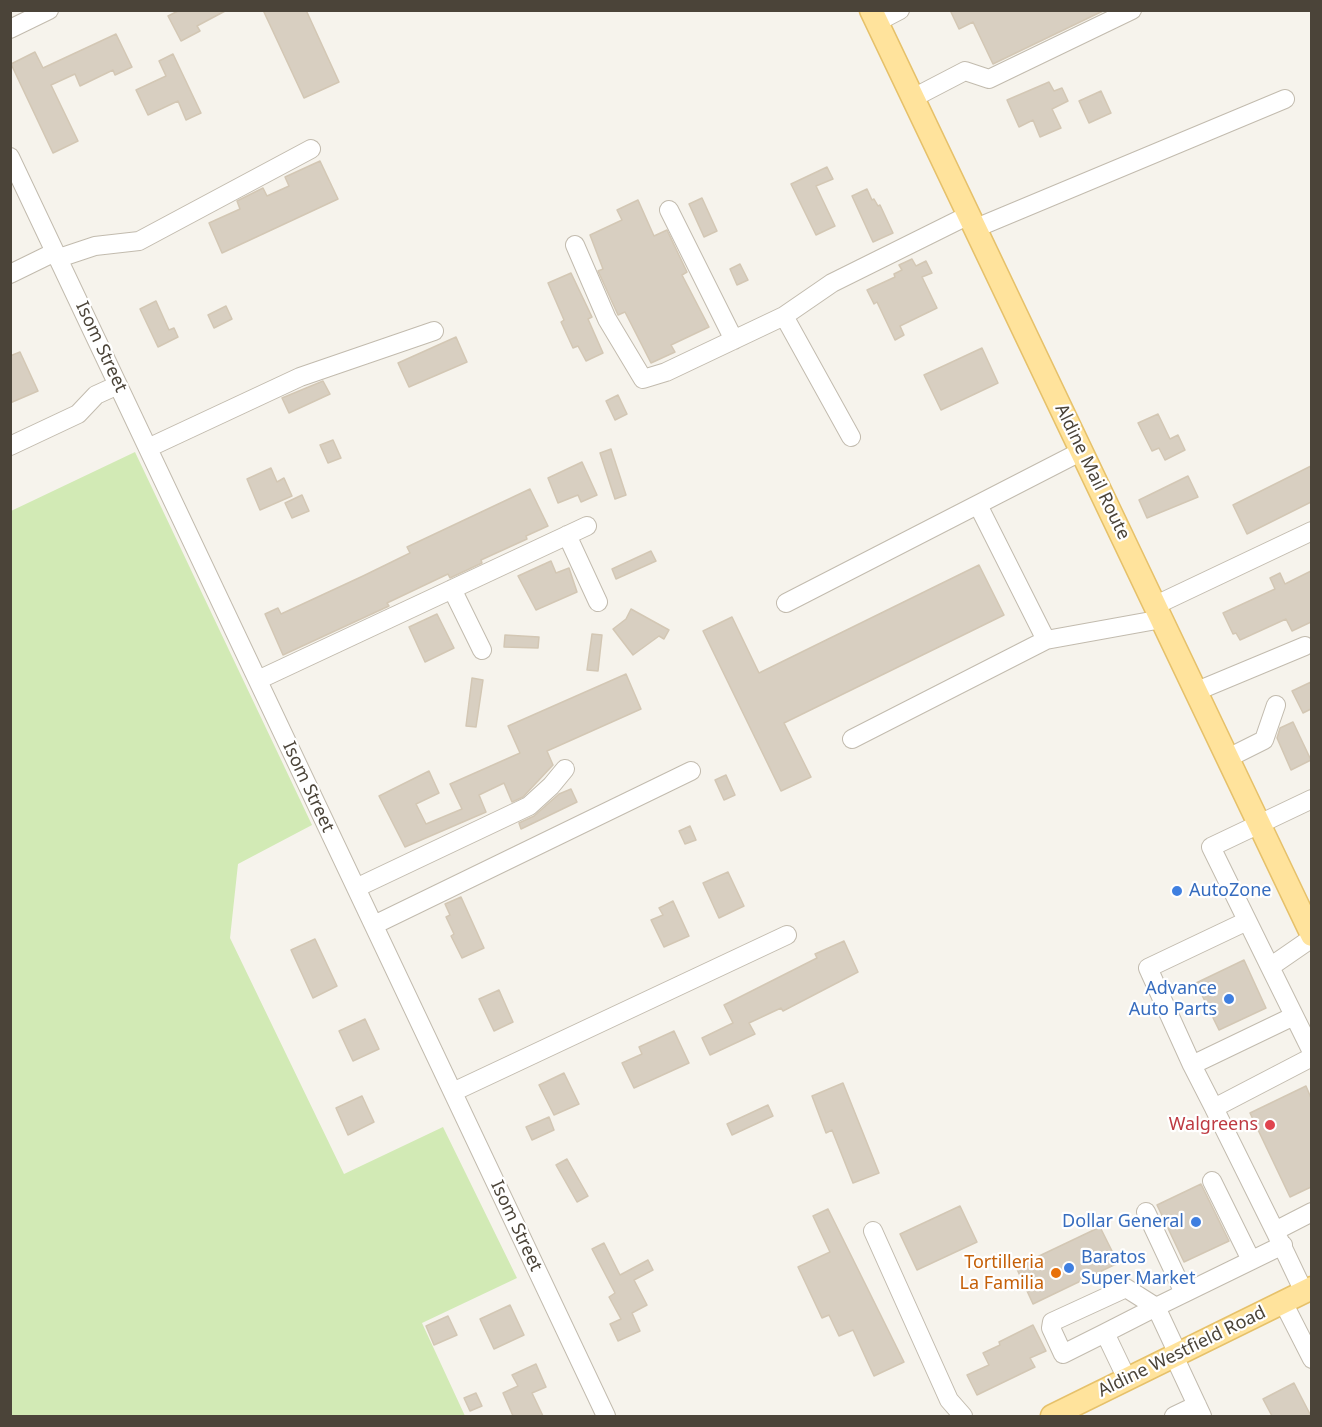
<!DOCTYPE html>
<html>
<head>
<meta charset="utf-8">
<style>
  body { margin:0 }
  #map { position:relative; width:1322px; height:1427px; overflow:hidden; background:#f6f3ec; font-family:"Noto Sans",sans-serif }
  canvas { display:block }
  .frame { position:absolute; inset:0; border:12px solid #4b4439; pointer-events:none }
</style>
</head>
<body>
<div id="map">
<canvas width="1322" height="1427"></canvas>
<div class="frame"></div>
</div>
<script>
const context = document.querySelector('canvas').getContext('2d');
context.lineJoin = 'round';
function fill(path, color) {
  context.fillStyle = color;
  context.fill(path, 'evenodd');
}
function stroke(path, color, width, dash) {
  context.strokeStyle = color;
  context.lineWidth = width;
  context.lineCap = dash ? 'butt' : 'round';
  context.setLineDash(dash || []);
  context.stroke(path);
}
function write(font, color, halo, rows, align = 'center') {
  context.font = font + ' "Noto Sans",sans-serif';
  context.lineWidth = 4.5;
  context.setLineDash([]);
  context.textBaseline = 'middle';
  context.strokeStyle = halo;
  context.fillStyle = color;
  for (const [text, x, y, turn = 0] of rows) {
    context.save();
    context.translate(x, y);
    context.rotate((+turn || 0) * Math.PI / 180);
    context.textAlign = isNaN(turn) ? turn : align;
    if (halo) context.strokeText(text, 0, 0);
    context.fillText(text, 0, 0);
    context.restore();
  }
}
fill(new Path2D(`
  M135,452L312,825L238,864L230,938L344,1174L443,1127L517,1278L422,1323L465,1416H11V511Z`), '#d2eab5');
const building = new Path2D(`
  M180,10H227L197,26L200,31L181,41L168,16Z
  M263,10H306L339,82L304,98Z
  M950,10H1105L993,64L973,22L959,29Z
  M116,34L132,67L115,75L113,70L80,86L75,74L51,85L78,141L53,153L11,64L35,52L43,68Z
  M173,54L201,113L186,120L178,101L148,115L136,90L166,76L159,61Z
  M1049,82L1054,91L1062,88L1068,101L1052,109L1061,128L1040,137L1033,120L1019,127L1007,100Z
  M1101,91L1111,113L1089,123L1079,101Z
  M320,161L338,199L222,253L209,223L240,209L237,201L263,188L267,196L289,186L285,177Z
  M827,167L833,179L816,186L835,226L816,235L791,184Z
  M867,189L872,200L874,199L878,206L880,205L893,233L873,242L852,196Z
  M702,198L717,231L704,237L689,204Z
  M638,200L654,236L667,230L687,272L682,275L709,327L671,345L675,352L651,363L625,312L618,315L598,271L603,269L590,235L622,220L617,210Z
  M912,259L916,266L926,261L932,273L922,277L937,308L900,326L904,335L895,340L877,302L874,304L867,290L895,277L894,274L902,270L899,265Z
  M740,264L748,280L737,285L730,269Z
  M571,273L592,317L588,319L603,353L586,361L578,346L573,348L561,322L564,320L548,283Z
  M156,301L169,330L174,328L178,337L158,347L140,309Z
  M226,306L232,319L214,328L208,315Z
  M456,337L467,362L409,387L398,363Z
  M982,348L998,383L941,410L924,375Z
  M20,352L38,391L10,403V356Z
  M323,381L330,394L289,413L282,398Z
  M618,395L627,414L615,420L606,401Z
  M1158,414L1170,439L1178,435L1185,450L1165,460L1159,448L1152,451L1138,423Z
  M333,440L341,458L328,463L320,445Z
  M611,449L626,495L615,499L600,453Z
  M582,462L597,495L581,502L578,495L558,503L548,478Z
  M1311,466V502L1247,534L1233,505Z
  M271,468L277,482L284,478L292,496L260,510L247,479Z
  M1188,476L1198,497L1147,518L1139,500Z
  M530,489L548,526L526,536L527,539L481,560L482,563L450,578L448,574L387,603L389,606L283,655L265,614L278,608L281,614L363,576L410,553L407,547Z
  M302,495L309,511L292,518L285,503Z
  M651,551L656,561L616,579L612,569Z
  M551,561L556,573L569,568L577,592L536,610L518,576Z
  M979,565L1004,615L784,723L811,777L781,791L703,631L732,617L759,673Z
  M1311,571V622L1292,631L1286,619L1240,640L1236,633L1233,634L1223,613L1275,589L1270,578L1280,573L1285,584Z
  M631,609L669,630L664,639L659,636L633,655L613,629L626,619Z
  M437,614L454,648L425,662L409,627Z
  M592,634L602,635L598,671L587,670Z
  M505,635L539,637L538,648L504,647Z
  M626,674L641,709L547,751L553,765L523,797L512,802L504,783L479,795L486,812L405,847L379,796L429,771L439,793L416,804L426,824L462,809L450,784L520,753L508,726Z
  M472,678L483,680L476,727L466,726Z
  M1311,682V709L1303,713L1292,691Z
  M1293,722L1311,760L1291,770L1277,738L1280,728Z
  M726,775L735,795L724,800L715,780Z
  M571,789L577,802L521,829L519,823L534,816L559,794Z
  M690,826L696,840L685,844L679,831Z
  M728,872L744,906L719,918L703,883Z
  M461,897L484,948L462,958L451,936L454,934L446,917L450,915L445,904Z
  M673,901L689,936L664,947L651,920L663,915L659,908Z
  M315,939L337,986L313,998L291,950Z
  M844,941L858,972L783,1011L781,1008L749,1023L755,1034L710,1055L702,1038L733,1023L724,1005L817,958L815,954Z
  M1244,960L1266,1008L1219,1030L1196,983Z
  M499,990L513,1022L494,1031L479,999Z
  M365,1019L379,1049L353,1061L339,1031Z
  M674,1031L689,1063L634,1088L622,1063L642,1054L639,1047Z
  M564,1073L579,1104L554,1115L539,1085Z
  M843,1083L879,1173L853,1183L832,1130L826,1133L812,1096Z
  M1306,1086L1311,1098V1187L1290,1197L1250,1113Z
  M362,1096L374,1122L348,1135L336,1108Z
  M768,1105L773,1116L732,1135L727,1124Z
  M549,1117L554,1130L532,1140L526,1127Z
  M567,1159L588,1196L577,1202L556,1165Z
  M1201,1184L1229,1241L1184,1262L1157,1205Z
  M960,1206L977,1242L917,1270L900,1234Z
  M828,1209L904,1362L874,1376L853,1330L839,1336L829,1315L822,1318L798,1267L830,1252L813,1216Z
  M1100,1227L1118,1263L1033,1304L1016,1267Z
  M604,1243L620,1275L648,1260L653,1270L634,1280L647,1305L632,1313L640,1331L618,1341L610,1324L621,1319L609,1297L615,1293L592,1249Z
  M510,1305L524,1335L494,1349L480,1319Z
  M448,1316L457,1335L434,1345L426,1326Z
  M1033,1325L1046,1351L1030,1358L1035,1367L977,1395L967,1375L989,1365L983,1353L1000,1345L999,1342Z
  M536,1364L546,1387L532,1393L543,1416H513L503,1393L518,1386L512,1375Z
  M1294,1383L1311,1416H1272L1263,1399Z
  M476,1393L482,1406L470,1411L464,1398Z`);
fill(building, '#d8cfc1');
stroke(building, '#d3c7b4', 1.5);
const minor = new Path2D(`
  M877,22L900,10
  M10,29L49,10
  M913,98L965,71L989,79L1132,10
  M10,157L606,1416
  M669,210L734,340
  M976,228L1285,99
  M575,245L607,319L643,379L666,372L784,316L832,283L969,215
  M59,258L95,246L139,241L311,149
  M10,274L55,252
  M784,316L851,437
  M10,446L78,414L96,395L118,385
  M148,448L300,377L434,331
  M978,505L1046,640
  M567,535L598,602
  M452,589L482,650
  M786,603L1082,451
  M1156,605L1312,531
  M258,680L587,526
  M1197,691L1305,646
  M852,739L1046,640L1162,619
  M1228,758L1264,740L1276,705
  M356,888L529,806L551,786L565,769
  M374,925L691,771
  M1312,938L1270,967L1312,1052
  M1270,967L1211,847L1312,799
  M1192,1065L1148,968L1247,921
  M453,1092L787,935
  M1214,1108L1192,1065L1294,1016
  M1212,1181L1251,1260
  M1146,1212L1184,1293
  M873,1231L949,1400L963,1416
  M1275,1231L1214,1108L1312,1057
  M1304,1292L1275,1231L1312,1212
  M1283,1302L1312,1359
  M1105,1333L1063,1354L1051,1328L1052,1322L1126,1288L1156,1307L1283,1245
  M1174,1356L1202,1416
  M1127,1379L1105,1333L1156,1307L1178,1354
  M1174,1416L1197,1405`);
const major = new Path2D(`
  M871,10L1312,935
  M1052,1416L1312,1288`);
stroke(minor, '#c2bbae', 20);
stroke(major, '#e6c16a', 25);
stroke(minor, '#fff', 18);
stroke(major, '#ffe39c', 22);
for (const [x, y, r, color] of [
  [1177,891,6,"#3f7fe0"],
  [1229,999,6,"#3f7fe0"],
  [1270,1125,6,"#e0444e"],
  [1196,1222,6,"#3f7fe0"],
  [1069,1268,6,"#3f7fe0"],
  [1056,1273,6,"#e8710a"]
]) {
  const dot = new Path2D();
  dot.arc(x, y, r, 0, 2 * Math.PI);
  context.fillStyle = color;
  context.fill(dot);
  stroke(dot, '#fff', 2);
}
write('18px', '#4b4439', '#fff', [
  ["Isom Street",101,347,65],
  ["Aldine Mail Route",1092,472,64],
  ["Isom Street",308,787,65],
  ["Isom Street",516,1226,65],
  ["Aldine Westfield Road",1182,1352,-26]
]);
write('18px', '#366cbe', '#fff', [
  ["AutoZone",1189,891],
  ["Advance",1217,989,"right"],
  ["Auto Parts",1217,1010,"right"],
  ["Dollar General",1184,1222,"right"],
  ["Baratos",1081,1258],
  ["Super Market",1081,1279]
], 'left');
write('18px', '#be3a42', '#fff', [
  ["Walgreens",1258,1125]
], 'right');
write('18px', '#c56008', '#fff', [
  ["Tortilleria",1044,1263],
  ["La Familia",1044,1284]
], 'right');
</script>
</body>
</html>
